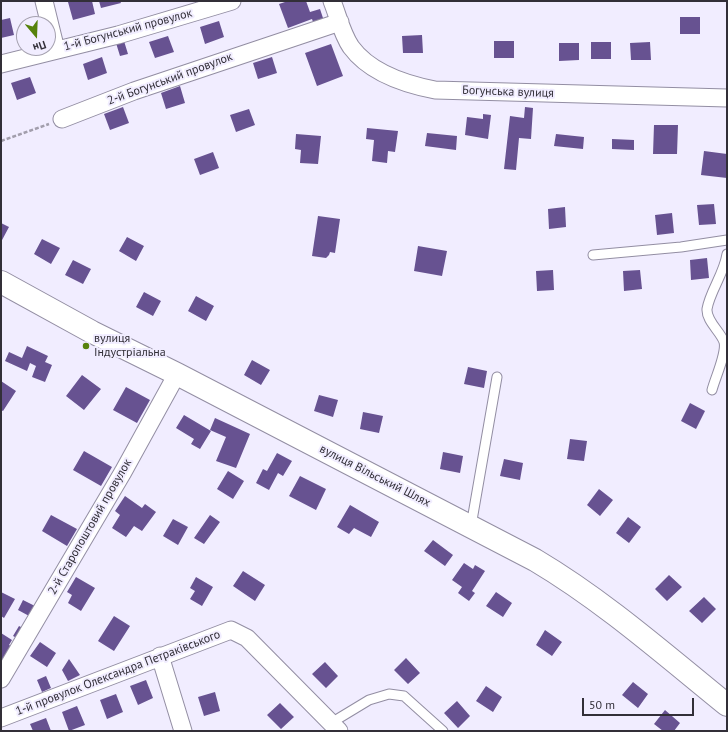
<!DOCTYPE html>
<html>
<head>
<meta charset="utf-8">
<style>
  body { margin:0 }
  #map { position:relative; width:728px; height:732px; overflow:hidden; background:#f1edff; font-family:"PT Sans",sans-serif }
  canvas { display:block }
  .frame { position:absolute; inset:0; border:2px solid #322f38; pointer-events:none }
  .north { position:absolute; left:16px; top:16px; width:40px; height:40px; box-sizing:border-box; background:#f1edff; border:1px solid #a5a1af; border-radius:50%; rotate:161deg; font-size:11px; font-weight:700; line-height:16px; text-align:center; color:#322f38 }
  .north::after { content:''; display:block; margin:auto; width:14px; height:18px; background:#56820b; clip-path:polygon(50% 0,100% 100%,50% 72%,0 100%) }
  .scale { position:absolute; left:582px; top:698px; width:112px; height:18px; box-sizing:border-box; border:2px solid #322f38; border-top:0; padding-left:5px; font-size:12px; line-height:14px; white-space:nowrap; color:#322f38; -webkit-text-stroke:3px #f1edff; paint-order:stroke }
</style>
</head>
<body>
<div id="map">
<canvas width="728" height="732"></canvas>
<div class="frame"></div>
<div class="north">Пн</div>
<div class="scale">50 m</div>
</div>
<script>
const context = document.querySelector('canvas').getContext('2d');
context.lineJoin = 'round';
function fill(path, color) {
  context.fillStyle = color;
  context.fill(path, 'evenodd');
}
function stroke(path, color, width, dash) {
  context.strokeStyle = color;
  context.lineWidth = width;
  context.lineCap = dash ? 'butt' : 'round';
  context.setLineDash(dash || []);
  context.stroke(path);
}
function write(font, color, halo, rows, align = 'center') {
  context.font = font + ' "PT Sans",sans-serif';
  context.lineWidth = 4;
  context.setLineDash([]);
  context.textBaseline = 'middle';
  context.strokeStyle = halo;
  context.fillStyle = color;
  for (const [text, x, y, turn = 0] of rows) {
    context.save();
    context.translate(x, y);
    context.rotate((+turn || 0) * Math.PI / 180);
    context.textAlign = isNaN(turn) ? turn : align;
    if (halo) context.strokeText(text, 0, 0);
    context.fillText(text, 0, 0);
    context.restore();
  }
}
fill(new Path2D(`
  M71,1H92L95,14L73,20L68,2Z
  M99,1H120L121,3L101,8Z
  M288,1H306L310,12L320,9L324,21L314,25L312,19L288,28L279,4Z
  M680,17H700V34H680Z
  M10,18L14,35L1,38V20Z
  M219,21L224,37L205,44L200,27Z
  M422,35L423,53H403L402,36Z
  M168,36L174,52L155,58L149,42Z
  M124,41L128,54L120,56L116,43Z
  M494,41H514V58H494Z
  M591,42H611V59H591Z
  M650,42L651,60H631L630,43Z
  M559,43H579V60L559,61Z
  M331,44L343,76L317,86L305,53Z
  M102,57L107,73L88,80L83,64Z
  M272,57L277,73L258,79L253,63Z
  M30,77L36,93L17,100L11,83Z
  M180,86L185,103L166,109L161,93Z
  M123,107L129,123L110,130L104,114Z
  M525,107L533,108L531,139L519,138L516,170L504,169L510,116L524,118Z
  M249,109L255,125L236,132L230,115Z
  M483,114L491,115L488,139L465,135L467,117L483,119Z
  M654,125H678L677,154H653Z
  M367,128L398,131L395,152L388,151L387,163L372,161L374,140L366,139Z
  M427,133L457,136L456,150L425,146Z
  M296,134L321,136L318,164L300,163L301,150L295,149Z
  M556,134L584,137L583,149L554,146Z
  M612,139L634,140V150L612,149Z
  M704,151L727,154V178L701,175Z
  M213,152L219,168L200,175L194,159Z
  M714,204L716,224L699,225L697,205Z
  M565,207L566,227L549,229L548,209Z
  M672,213L674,233L657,235L655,215Z
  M318,216L340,219L335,253L330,252L329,255L326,258L312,256Z
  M1,223L9,227L1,242Z
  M127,237L144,246L136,261L119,251Z
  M42,239L60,248L51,264L34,254Z
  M418,246L447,251L442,276L414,271Z
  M707,258L709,278L691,280L690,260Z
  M73,260L91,269L83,284L65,275Z
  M553,270L554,290L537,291L536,271Z
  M640,270L642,289L624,291L623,271Z
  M144,292L161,301L153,316L136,307Z
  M196,296L214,306L206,321L188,311Z
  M27,346L48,356L45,362L52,365L45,382L32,377L36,366L30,363L27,371L5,361L9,352L22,358Z
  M252,360L270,370L261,385L244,375Z
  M468,367L487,371L484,388L464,384Z
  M82,375L101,389L84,410L66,396Z
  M1,381L16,391L3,411L1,410Z
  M126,387L150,400L137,423L113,410Z
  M319,395L338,400L333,417L314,411Z
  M690,403L705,411L696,429L681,421Z
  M363,412L383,416L379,433L360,429Z
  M184,415L211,431L200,449L191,444L194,439L176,428Z
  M215,418L250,434L236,468L216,461L226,437L210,430Z
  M570,439L587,441L584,461L567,459Z
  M84,451L112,467L101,486L73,470Z
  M443,452L463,456L460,473L440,469Z
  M277,453L292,461L283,476L278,473L269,490L256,483L263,469L267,471Z
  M504,459L523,463L520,480L500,476Z
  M228,471L244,481L233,499L217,489Z
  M300,476L326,489L316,510L289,496Z
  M599,489L613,500L600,516L587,505Z
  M125,496L142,508L145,504L156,512L142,531L134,526L126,537L112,528L120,515L115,511Z
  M350,505L379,522L371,537L354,528L349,534L337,527Z
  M51,515L77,529L67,546L42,531Z
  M210,515L220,522L204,544L194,538Z
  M628,517L641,527L629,543L616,533Z
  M173,519L188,527L178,545L163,536Z
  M433,540L453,555L445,566L424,551Z
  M464,563L473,569L475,565L485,571L472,591L475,593L469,601L458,593L462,587L452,580Z
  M243,571L265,585L255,601L233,586Z
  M669,575L682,587L667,601L655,589Z
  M76,577L95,588L81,611L68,603L72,595L67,592Z
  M196,577L213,587L202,606L190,599L195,591L190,588Z
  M1,592L15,599L4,618L1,616Z
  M496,592L512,603L503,617L486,606Z
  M704,597L716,609L702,623L689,611Z
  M23,600L37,607L31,617L18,610Z
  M114,616L130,626L114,651L98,641Z
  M19,626L25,629L19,639L13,636Z
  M545,630L562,642L552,656L536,645Z
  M1,633L12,640L9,645L13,647L4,662L1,660Z
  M40,642L56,653L47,667L30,656Z
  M406,658L420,673L408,684L394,670Z
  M69,659L80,675L68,681L62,670Z
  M325,662L338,676L326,688L312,674Z
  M46,676L51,688L42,692L37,680Z
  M146,680L153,698L138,705L130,686Z
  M633,682L648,694L638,708L622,695Z
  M486,686L502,697L493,712L476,701Z
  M215,692L220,711L204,716L198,697Z
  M116,694L123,712L107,719L100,700Z
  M457,701L470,716L458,728L444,713Z
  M280,703L294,717L281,729L267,715Z
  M77,706L85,725L69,731L62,712Z
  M665,710L680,723L674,731H663L654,724Z
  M46,718L51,731H33L30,724Z`), '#675291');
const service = new Path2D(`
  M593,255L681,247L727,240
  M712,390C715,378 727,353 724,342C721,332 706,321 707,309C710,291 724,274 727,254
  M471,526L497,377
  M331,723L369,700L389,694L404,696L443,731`);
const minor = new Path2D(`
  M44,1L56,50
  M332,1C338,16 342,34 351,47C370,73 404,84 435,90L727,98
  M1,64L118,35L232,1
  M62,119L134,91L340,22
  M160,656L183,731
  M1,679L123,472L177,374
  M1,718L231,630L247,638L339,731`);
const tertiary = new Path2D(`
  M1,282L92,332L177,374L535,560C604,601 664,654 727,705`);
stroke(service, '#938ea3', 11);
stroke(minor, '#938ea3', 19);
stroke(tertiary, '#938ea3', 24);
stroke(new Path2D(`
  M1,141L49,124`), '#a29eac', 2.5, [4, 2]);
stroke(service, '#fff', 9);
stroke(minor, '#fff', 17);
stroke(tertiary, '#fff', 22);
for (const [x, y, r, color] of [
  [86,346,4,"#56820b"]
]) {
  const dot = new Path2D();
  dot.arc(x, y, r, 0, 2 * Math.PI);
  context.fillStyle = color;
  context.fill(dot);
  stroke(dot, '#f1edff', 1.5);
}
write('12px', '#322f38', '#f1edff', [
  ["1-й Богунський провулок",128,30,-15],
  ["2-й Богунський провулок",170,79,-20],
  ["Богунська вулиця",508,92,2],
  ["вулиця Вільський Шлях",375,476,27],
  ["2-й Старопоштовий провулок",90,527,-60],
  ["1-й провулок Олександра Петраківського",118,673,-21]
]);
write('12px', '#322f38', '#f1edff', [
  ["вулиця",94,339],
  ["Індустріальна",94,353]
], 'left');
</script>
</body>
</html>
